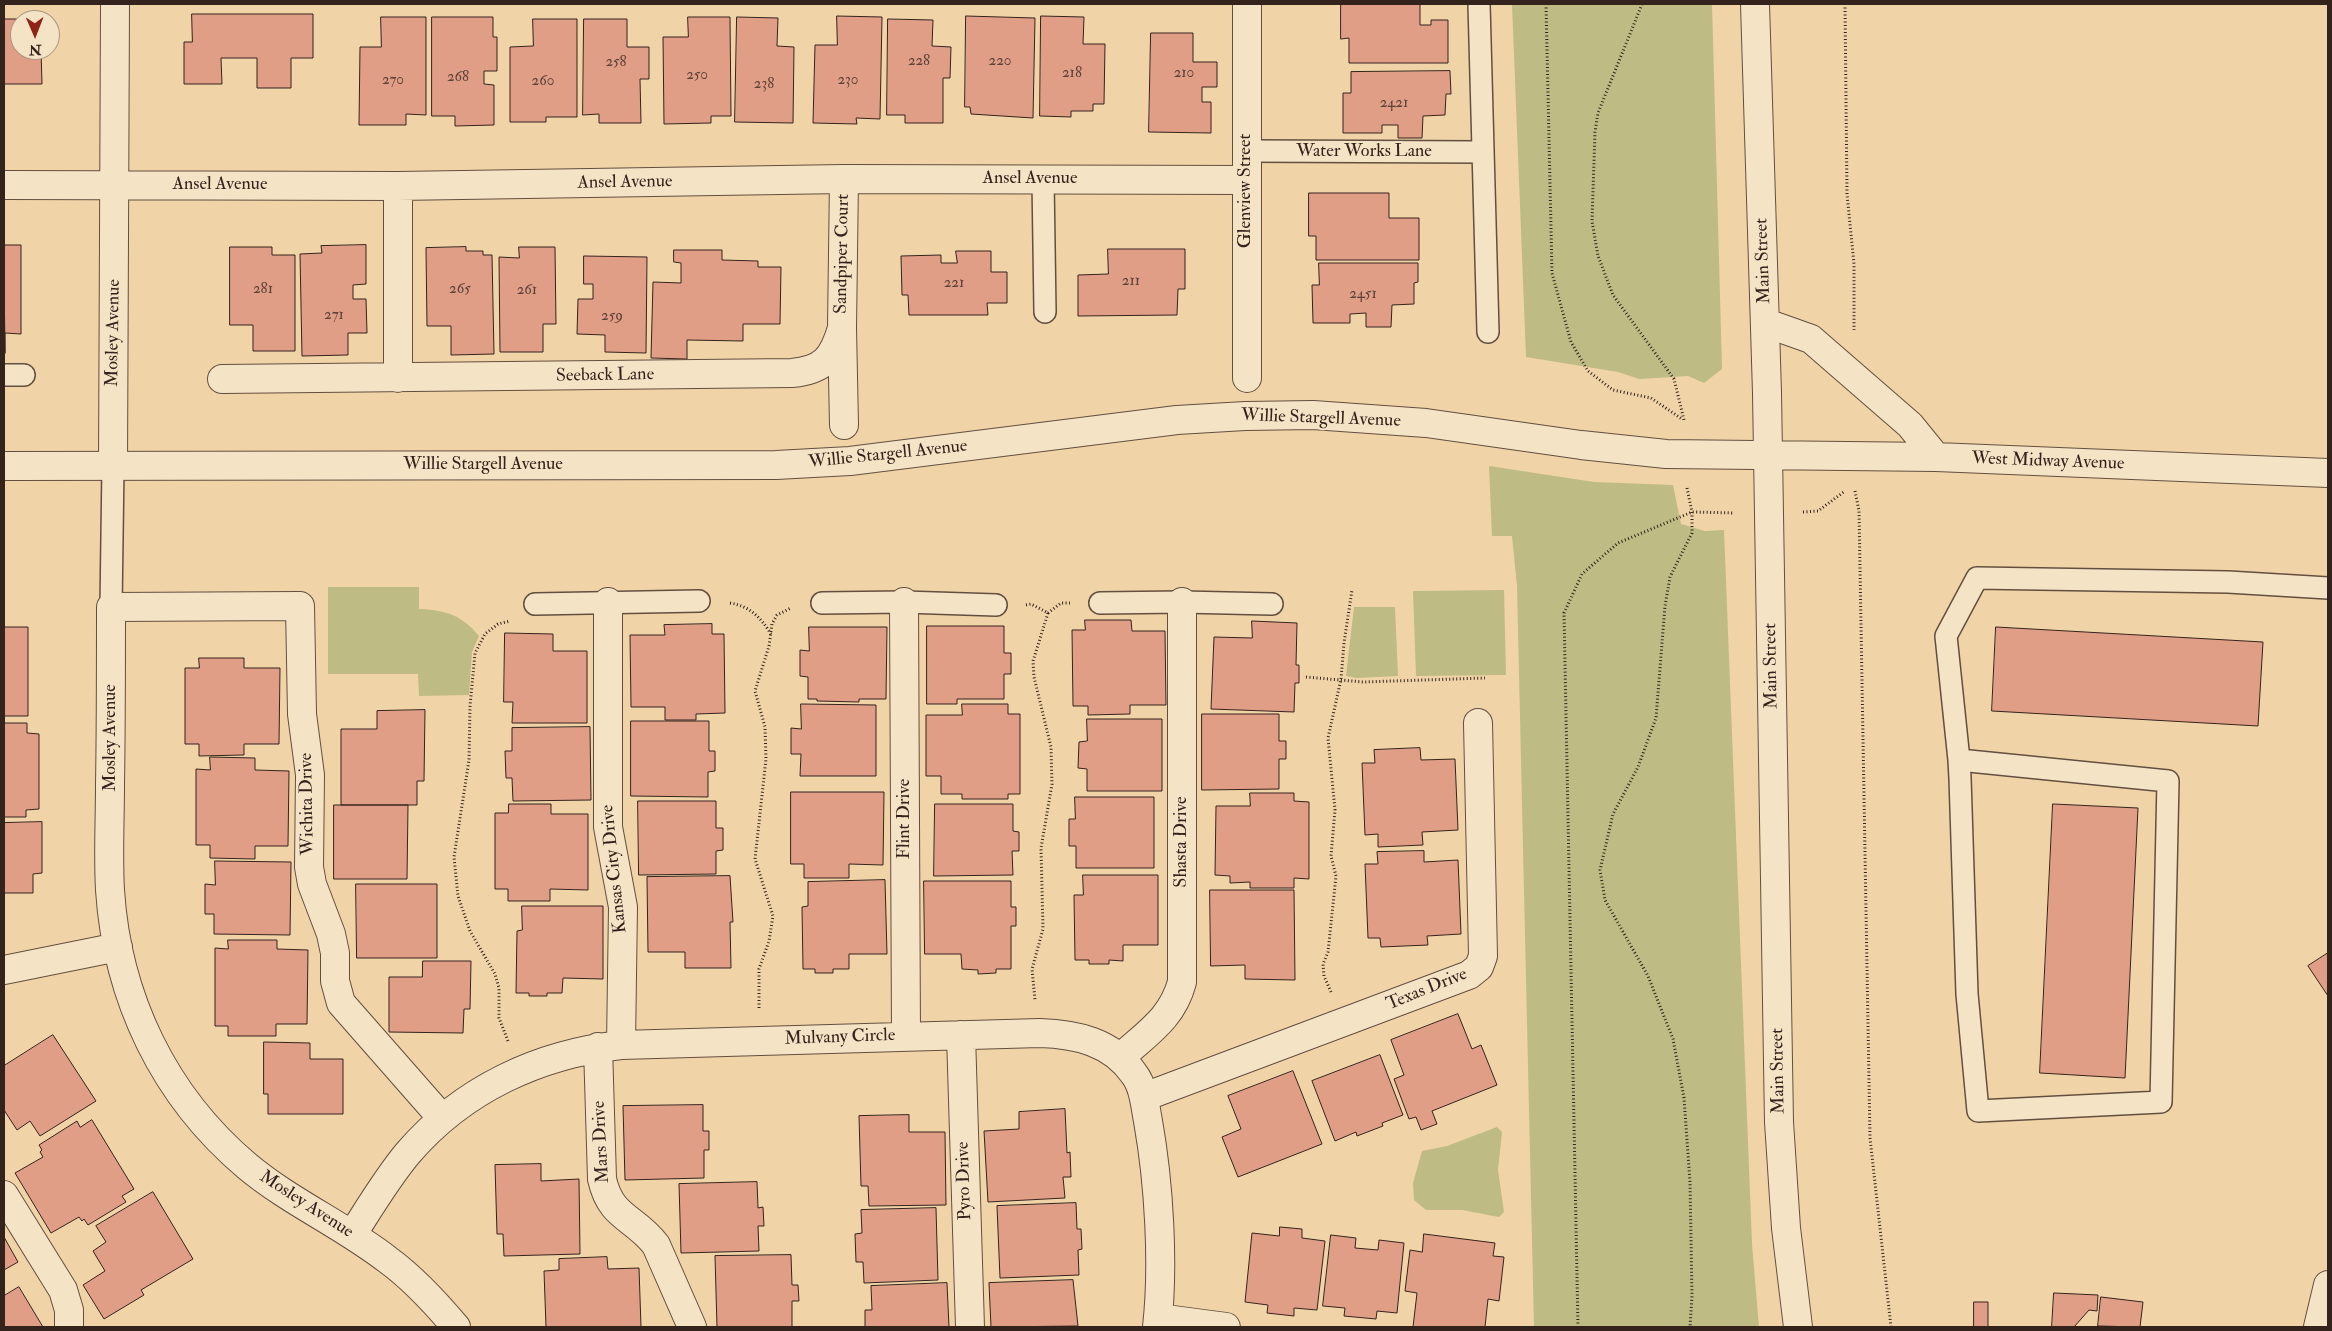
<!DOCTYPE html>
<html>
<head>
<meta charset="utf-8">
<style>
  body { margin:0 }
  #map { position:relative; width:2332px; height:1331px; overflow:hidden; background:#f0d4a8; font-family:"IM FELL Double Pica",serif }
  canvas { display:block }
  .frame { position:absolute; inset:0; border:5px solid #34231c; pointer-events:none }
  .north { position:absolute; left:10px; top:10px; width:50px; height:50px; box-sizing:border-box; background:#f5e3c6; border:1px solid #a89682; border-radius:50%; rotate:179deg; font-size:14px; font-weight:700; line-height:20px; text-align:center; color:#34231c }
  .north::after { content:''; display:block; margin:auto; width:18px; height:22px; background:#8f2418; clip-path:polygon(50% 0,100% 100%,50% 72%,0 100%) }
</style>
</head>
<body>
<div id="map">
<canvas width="2332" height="1331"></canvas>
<div class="frame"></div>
<div class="north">N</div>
</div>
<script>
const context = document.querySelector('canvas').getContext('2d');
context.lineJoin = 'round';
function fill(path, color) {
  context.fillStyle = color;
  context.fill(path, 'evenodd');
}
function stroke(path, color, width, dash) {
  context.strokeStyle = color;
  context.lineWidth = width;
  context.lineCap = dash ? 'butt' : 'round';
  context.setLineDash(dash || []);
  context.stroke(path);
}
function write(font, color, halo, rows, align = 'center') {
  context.font = font + ' "IM FELL Double Pica",serif';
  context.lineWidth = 4;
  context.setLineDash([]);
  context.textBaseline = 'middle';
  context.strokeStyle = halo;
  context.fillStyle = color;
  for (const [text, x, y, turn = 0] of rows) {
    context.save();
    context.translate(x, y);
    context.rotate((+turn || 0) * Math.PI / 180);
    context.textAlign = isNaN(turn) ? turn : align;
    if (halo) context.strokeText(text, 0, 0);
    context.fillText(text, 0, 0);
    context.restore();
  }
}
fill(new Path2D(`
  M1512,4H1712L1722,369L1704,383L1688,376L1639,379L1618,372L1526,357Z
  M1489,466L1594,482L1673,485L1681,524L1705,531L1724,530L1752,1244L1759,1327H1534L1517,586L1512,536H1492Z
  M328,587H419V609C445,610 462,615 479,636L472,652L469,695L419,696L418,674H328Z
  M1504,590L1506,675L1416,676L1413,591Z
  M1354,607H1395L1398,676L1357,678L1346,676Z
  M1497,1127L1502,1132L1498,1170L1504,1212L1499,1217L1462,1210H1426L1414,1200L1413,1183L1422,1151L1447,1146Z`), '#bebb84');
const building = new Path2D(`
  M1341,4H1420V25H1431V20H1448V63H1349V38L1341,39Z
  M192,14H313V58H291V88H257V58H221L222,84H184V42H192Z
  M837,16L882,17L880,119L856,118L857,124L813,123L815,45H837Z
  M966,16L1035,18L1033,118L971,114L970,107H965Z
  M1041,16L1084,17L1083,44H1105L1104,104H1093V111H1071V117L1040,116Z
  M381,17H426V115L406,114V125H359L360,47H381Z
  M432,17H493V37H497V71H484V84L494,85V125L455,126V116H432Z
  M688,17H730L731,116H711V123L664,124L663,37H688Z
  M737,17L778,18L777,46L794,47L793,123L735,122Z
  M4,19H29L20,20V50H41L42,84H4Z
  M533,19H577V117H546V122H510V47L533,46Z
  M584,19H627V47H649V79H640L641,123H599V114L583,115Z
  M888,19L933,20L932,46L951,47L950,78H943V123H905V115H887Z
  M1151,33H1193V62H1217V87H1202V102H1211V133L1149,132Z
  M1450,71L1451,94H1446L1445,115L1423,116L1422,138H1398V125H1382V133H1343V93H1351V72Z
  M1309,193H1389V218H1419V260H1316V236H1309Z
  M4,245H21V334L5,333V353Z
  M366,245V284L353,285V299H366L367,333H348V355L302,356L300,254L322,253L321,246Z
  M230,247H272V255H295V351H253V325H230Z
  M466,247V251H483V255H492L494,354L451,355V326H427L426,248Z
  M519,247H555L556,324H543V352H500L499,257L519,258Z
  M1108,249H1185V289H1178L1177,315L1078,316V275L1108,274Z
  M674,250H722V260L758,261V267H781L780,324H743V341L687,340V359L651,358L653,282L681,283V263L674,262Z
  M956,251H991V272H1007V303H987L988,315H909L908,295H902L901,256L941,255V263H957Z
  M584,256L647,257L646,353L605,352V335L577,334L578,299H593V284H584Z
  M1319,263H1418V282L1414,283V304L1392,305L1391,327H1366V313L1350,314V323H1313L1312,285H1319Z
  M1085,620H1131L1132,631H1165L1166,705H1130V714L1088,715V706H1073L1072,630H1085Z
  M1252,621L1297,623L1296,665H1299V683H1295L1294,712L1211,709L1214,637L1252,638Z
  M712,624V634H724L725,713L696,714V720H665V707H631L630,635H665L664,625Z
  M927,626H1004V653H1011V674H1004V699H957V704H927Z
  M4,627H28V716H4Z
  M809,627H887L886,699H859V702L817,701V699H808V677L800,676V650L809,651Z
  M1996,627L2263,642L2258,726L1992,711Z
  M505,633L553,634V651H587V723H512L513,702H504Z
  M199,658H244V668H280L279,744H244V755L199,756V744H185V668H199Z
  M801,704L876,705V776H800L801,754H791V728L801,729Z
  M962,704H1008V714H1020V794H1008V799H962V794H941V776H926V715H962Z
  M425,710L424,781H417V805H341V729H377V711Z
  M1202,714H1279V741H1286V759H1279V789L1202,790Z
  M1087,719H1162V791H1087V769L1078,768L1079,742L1087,741Z
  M631,721H709V751H715V771L708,772V797L631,796Z
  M4,723H27V733L39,734V809L26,810V817H4Z
  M590,727L591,800L513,801L512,778H506L505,751H512V728Z
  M1420,748L1421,760L1455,759L1458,830L1422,832L1423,845L1378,847V834L1365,835L1362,763H1375L1374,750Z
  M210,757L255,758V770L289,771L288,846H255V859L210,858V845H196V769L210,770Z
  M791,792H884L883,865L849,864V878H804V864H791Z
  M1250,793H1294V801L1309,802V879L1294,878V888H1250V882L1230,883V876L1215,875L1216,806H1250Z
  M1075,797H1154V868H1076V846H1069V819H1075Z
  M638,801H716V828H723V850L716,851V874L639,875Z
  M509,804H551V814H588V890L550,889V901H508V889H495V813H508Z
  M935,804H1013V831L1019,832V851H1012L1013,875L934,876Z
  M2053,804L2138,808L2125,1078L2040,1073Z
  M334,805H408L407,879H334Z
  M42,822V873L33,874V893H4V823Z
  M1424,851V862L1458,860L1461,934L1427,936L1428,945L1381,947L1380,938H1368L1365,864H1378L1377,852Z
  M215,861L291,862L290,935L214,934V914H205V884L215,885Z
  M1083,875H1158V945H1123V961L1109,960V964H1089V960H1075L1074,895H1083Z
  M730,876L733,922H730L731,968H685V952H648L647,877Z
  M885,880L887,954H849V969H833V973H815V969H803L802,907L808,906V882Z
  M924,881H1011V907H1016V926H1011V969H996V973L978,974V970L962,969L961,954H925Z
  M356,884H437V958H357Z
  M1210,890H1294L1295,980L1245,979V965L1211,966Z
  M522,906H603V979L563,978L562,993H547V996H529V993H516L517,931L522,930Z
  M228,940H277V949L308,950L307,1024H276V1036H228V1026H215V948L228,949Z
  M2328,953V996L2308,966Z
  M423,961H471L470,1009H464L463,1033L389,1032V977H422Z
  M1458,1014L1472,1049L1481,1045L1497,1085L1432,1111L1437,1124L1421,1130L1416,1117L1409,1119L1394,1079L1404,1075L1391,1040Z
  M53,1035L96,1101L40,1136L30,1121L17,1130L4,1110V1066Z
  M264,1042L310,1043V1059H343V1114H268V1094H264Z
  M1380,1055L1403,1115L1382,1123L1383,1126L1357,1136L1356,1132L1335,1141L1312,1081Z
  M1293,1071L1322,1144L1238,1177L1222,1137L1241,1129L1228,1096Z
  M703,1105V1131H709V1150H704V1178L625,1180L623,1106Z
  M1065,1109L1067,1153L1070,1152L1071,1177H1063L1065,1198L988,1202L984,1131L1019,1129V1112Z
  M909,1115V1132H945L946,1205L869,1206L868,1186H861L859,1116Z
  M92,1120L134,1189L122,1196L126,1202L88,1225L84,1219L82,1221L79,1217L51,1233L15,1173L43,1157L40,1152L42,1150L39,1145L77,1121L80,1127Z
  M541,1164V1181L579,1179L580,1254L504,1256L503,1234H497L495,1165Z
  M757,1182L758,1208L763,1207L764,1226H758L759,1251L681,1253L679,1184Z
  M153,1192L193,1259L141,1290L144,1295L104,1319L83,1285L105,1271L93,1251L106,1242L96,1226Z
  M1076,1203L1077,1229H1081L1082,1249L1078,1250L1079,1275L1000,1278L997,1206Z
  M936,1208L938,1280L864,1283L863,1262H856L855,1234L862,1233L861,1210Z
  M1280,1227L1302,1229V1238L1325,1241L1317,1310L1294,1308V1316L1267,1313L1268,1305L1245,1302L1252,1233L1279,1236Z
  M1424,1234L1495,1243L1493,1256L1504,1257L1499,1301L1488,1299L1485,1327H1413L1417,1293L1405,1291L1410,1250L1422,1252Z
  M1331,1235L1356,1238L1355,1248L1378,1250L1379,1240L1404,1243L1397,1313L1377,1311L1376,1319L1344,1316L1345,1308L1323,1306Z
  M4,1237L18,1262L4,1270Z
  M791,1255L792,1285H798L799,1301H792V1327H717L715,1256Z
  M607,1257L608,1269L639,1268L641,1327H546L544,1271L559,1270V1259Z
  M1073,1280L1078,1326L991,1327L989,1283Z
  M947,1283L949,1327H865V1310H872L871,1286Z
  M19,1287L43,1327H4V1296Z
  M2054,1293L2098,1295L2097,1311L2089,1310L2074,1327H2052Z
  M2101,1297L2143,1302L2140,1327L2098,1326Z
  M1974,1302H1988V1327H1974Z`);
fill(building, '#e09e87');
stroke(building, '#34231c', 1);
const service = new Path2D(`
  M1479,4L1488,332
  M1246,151L1482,152
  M1043,179L1045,312
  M4,375H24
  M822,603L904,602L996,605
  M1100,603L1182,602L1272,604
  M535,604L699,601
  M111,607L113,466
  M1959,760L2168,781L2161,1102L1978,1111L1967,994L1960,778L1959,760L1946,636L1977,578L2228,582L2328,588`);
const pedestrian = new Path2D(`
  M842,328L844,425
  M1247,348V378`);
const minor = new Path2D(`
  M4,185L398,186L844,179L1247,180
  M1247,348V4
  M398,378V186
  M222,379L792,373C824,370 833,358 842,328L844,179
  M113,466L115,4
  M608,602V827L623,907L621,1045
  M904,602L906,1036
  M4,970L118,947
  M961,1035L970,1327
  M598,1047L602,1179C611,1219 634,1216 656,1245L692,1327
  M1120,1058C1147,1033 1172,1019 1182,982V602
  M1144,1097L1469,975L1479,967L1483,956L1478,723
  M442,1118L341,1003L335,981V953L331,934L312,884L309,867L310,775L302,714L300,606L111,607C111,666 111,726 110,785C110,820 108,855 110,890C117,998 164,1096 247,1166C290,1202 343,1225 388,1260C414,1279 435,1302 456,1327
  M4,1195L63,1290L69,1310V1327
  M352,1235C370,1207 387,1178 408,1153C463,1089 539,1054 621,1045L1040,1033C1076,1034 1112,1042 1134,1074C1144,1087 1145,1106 1148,1121C1159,1183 1164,1265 1157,1327
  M1158,1318L1226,1327
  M2318,1327L2328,1285`);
const tertiary = new Path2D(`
  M1755,4L1767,393L1779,1122L1786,1228L1798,1327
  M1766,323L1811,339L1910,425L1936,457
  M4,466L776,465L850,461L1177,420L1245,416L1313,415L1426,423L1581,445L1666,454L1936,457L2328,473`);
stroke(service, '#634f3f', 24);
stroke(pedestrian, '#634f3f', 30);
stroke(minor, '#634f3f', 30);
stroke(tertiary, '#634f3f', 30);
stroke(new Path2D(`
  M1546,4L1552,273L1571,342L1588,371L1613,390L1651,398L1682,419
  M1642,4L1598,113L1595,132L1592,221L1598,256L1613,295L1674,379L1684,420
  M1845,4L1847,194L1854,264V330
  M1687,488L1692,512V533L1670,577L1665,606L1656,718L1638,767L1613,814L1600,870L1605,900L1648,976L1673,1039L1684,1098L1690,1182L1692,1296L1690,1327
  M1855,491L1859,511L1870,1138L1891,1327
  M1803,512L1818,511L1845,491
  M730,603C750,606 761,618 771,634
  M1026,605L1031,604L1048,613L1033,661L1034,677L1051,747L1052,784L1041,848L1043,929L1032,969L1035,1000
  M1048,613L1061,603H1070
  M1306,677L1363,682L1485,678
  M1331,992L1324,976L1323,964L1328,952L1336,876L1331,856L1335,810L1328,738L1341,679L1344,643L1352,590
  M759,1008V969L769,941L773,916L755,859L766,759L765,727L755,691L769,646L772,624L777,615L791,608
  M508,1041L499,1018V988L495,974L470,931L458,896L454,857L469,760L470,706L475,653L485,634L498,624L510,621
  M1578,1327L1564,613L1582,574L1618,543L1692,512L1734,513`), '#34231c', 3, [1, 2.5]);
stroke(service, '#f5e3c6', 21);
stroke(pedestrian, '#f5e3c6', 28);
stroke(minor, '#f5e3c6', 28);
stroke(tertiary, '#f5e3c6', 28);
write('15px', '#5f4237', null, [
  ["228",919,62],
  ["220",1000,62],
  ["258",616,63],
  ["218",1072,74],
  ["210",1184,74],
  ["250",697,76],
  ["268",458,78],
  ["270",393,81],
  ["230",848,81],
  ["260",543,82],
  ["238",764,85],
  ["2421",1394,104],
  ["211",1131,282],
  ["221",954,284],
  ["281",263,290],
  ["265",460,290],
  ["261",527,291],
  ["2451",1363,295],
  ["271",334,316],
  ["259",612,317]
]);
write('18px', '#34231c', '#f5e3c6', [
  ["Water Works Lane",1364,152],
  ["Ansel Avenue",1030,179],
  ["Ansel Avenue",625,183,-1],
  ["Ansel Avenue",220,185],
  ["Glenview Street",1246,191,-90],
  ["Sandpiper Court",843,254,-89],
  ["Main Street",1764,261,-92],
  ["Mosley Avenue",114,333,-89],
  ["Seeback Lane",605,376,-1],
  ["Willie Stargell Avenue",1321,419,2],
  ["Willie Stargell Avenue",888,455,-6],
  ["West Midway Avenue",2048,462,2],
  ["Willie Stargell Avenue",483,465],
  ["Main Street",1772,666,-91],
  ["Mosley Avenue",111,738,-90],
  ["Wichita Drive",308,804,-91],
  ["Flint Drive",905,819,-90],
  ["Shasta Drive",1182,842,-90],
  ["Kansas City Drive",615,869,-96],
  ["Texas Drive",1427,990,-22],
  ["Mulvany Circle",840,1038,-2],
  ["Main Street",1779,1071,-91],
  ["Mars Drive",602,1142,-93],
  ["Pyro Drive",965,1181,-92],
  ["Mosley Avenue",306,1205,33]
]);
</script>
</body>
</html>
